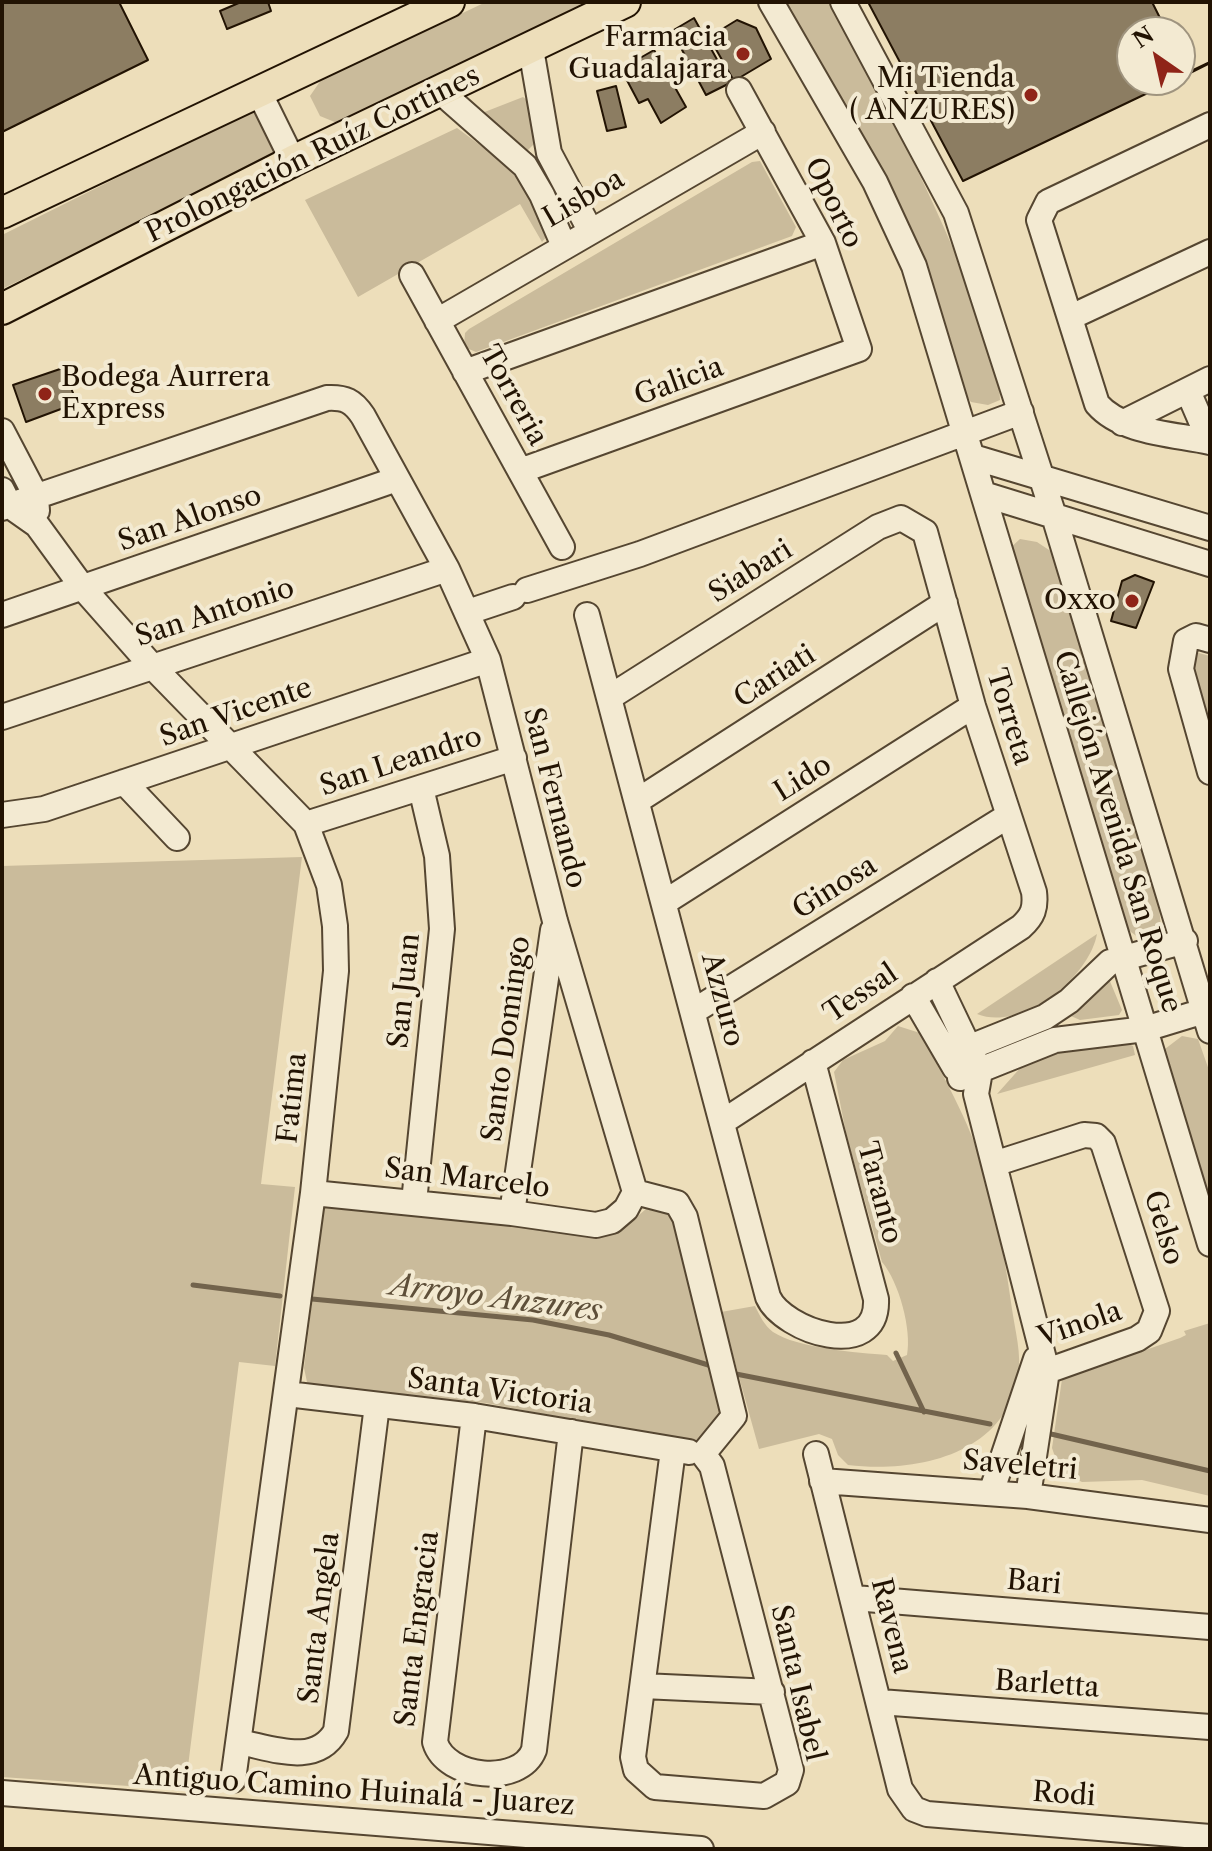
<!DOCTYPE html>
<html>
<head>
<meta charset="utf-8">
<style>
  body { margin:0 }
  #map { position:relative; width:1212px; height:1851px; overflow:hidden; background:#eddeba; font-family:"Libre Caslon Text",serif }
  canvas { display:block }
  .frame { position:absolute; inset:0; border:4px solid #221303; pointer-events:none }
  .north { position:absolute; left:1116px; top:16px; width:80px; height:80px; box-sizing:border-box; background:#f3ead2; border:2px solid #9f947f; border-radius:50%; rotate:326deg; font-size:22px; font-weight:700; line-height:32px; text-align:center; color:#221303 }
  .north::after { content:''; display:block; margin:auto; width:28px; height:36px; background:#8f2418; clip-path:polygon(50% 0,100% 100%,50% 72%,0 100%) }
</style>
</head>
<body>
<div id="map">
<canvas width="1212" height="1851"></canvas>
<div class="frame"></div>
<div class="north">N</div>
</div>
<script>
const context = document.querySelector('canvas').getContext('2d');
context.lineJoin = 'round';
function fill(path, color) {
  context.fillStyle = color;
  context.fill(path, 'evenodd');
}
function stroke(path, color, width, dash) {
  context.strokeStyle = color;
  context.lineWidth = width;
  context.lineCap = dash ? 'butt' : 'round';
  context.setLineDash(dash || []);
  context.stroke(path);
}
function write(font, color, halo, rows, align = 'center') {
  context.font = font + ' "Libre Caslon Text",serif';
  context.lineWidth = 8;
  context.setLineDash([]);
  context.textBaseline = 'middle';
  context.strokeStyle = halo;
  context.fillStyle = color;
  for (const [text, x, y, turn = 0] of rows) {
    context.save();
    context.translate(x, y);
    context.rotate((+turn || 0) * Math.PI / 180);
    context.textAlign = isNaN(turn) ? turn : align;
    if (halo) context.strokeText(text, 0, 0);
    context.fillText(text, 0, 0);
    context.restore();
  }
}
fill(new Path2D(`
  M486,2H591L337,123L320,116L310,96L321,80Z
  M786,2H829C879,94 929,185 967,283C982,321 999,358 1000,400L988,405L971,402L962,390Z
  M523,97L527,100L535,143L527,151L482,113Z
  M259,107L281,154L2,289V235Z
  M457,128L499,159L534,196L547,236L542,242L520,204L358,297L305,200Z
  M760,161L796,227L792,236L476,352L464,347L465,333L469,329L752,162Z
  M1020,539L1037,542L1052,552L1159,907L1161,927L1150,938H1139L1123,926L1008,550Z
  M1195,652L1210,656V724L1191,661Z
  M302,857L261,1184L295,1187L275,1366L239,1362L185,1790L2,1777V866Z
  M1097,934C1089,978 1021,1032 977,1014Z
  M1109,979L1122,1010L1119,1015L1080,1020L1064,1013Z
  M898,1026L920,1033C946,1080 974,1131 988,1183C999,1224 1006,1267 1012,1309C1015,1330 1022,1355 1018,1376C1005,1456 914,1473 848,1465L838,1455L832,1439L819,1434L759,1449L721,1312L755,1306C760,1316 764,1325 773,1332C797,1348 858,1353 887,1355L893,1361L907,1355C912,1330 899,1282 882,1262L847,1138L834,1072L843,1060L885,1041Z
  M1182,1036L1198,1039L1210,1073V1205L1161,1052Z
  M1123,1041L1133,1046L1135,1055L997,1094L1022,1066L1065,1047Z
  M646,1200L675,1208L726,1411L698,1444L486,1403L313,1386L307,1382L304,1368L324,1202L518,1222L597,1237L626,1226L646,1209Z
  M1210,1323V1496L1142,1480L1082,1482L1060,1471L1052,1448L1062,1379L1180,1338L1186,1335L1184,1331Z`), '#cabb9b');
stroke(new Path2D(`
  M193,1285L280,1296
  M312,1299L533,1320L609,1335L715,1367
  M896,1353L924,1412
  M736,1374L990,1424
  M1051,1434L1210,1471`), '#72634c', 5);
const building = new Path2D(`
  M2,2H119L148,60L2,132Z
  M241,2H268L271,11L227,29L220,11Z
  M868,2H1210V63L1180,78V32H1132V80H1175L963,181Z
  M1152,2H1210V62L1187,73L1180,59V32H1167Z
  M694,18L730,83L706,95L672,31Z
  M737,20L756,28L771,59L734,81L709,37Z
  M654,50L686,107L661,123L648,99L639,103L621,69Z
  M616,86L626,127L607,131L597,91Z
  M63,368L77,403L26,422L13,385Z
  M1135,575L1154,582L1136,628L1111,621L1122,581Z`);
fill(building, '#8c7d62');
stroke(building, '#221303', 2);
const minor = new Path2D(`
  M771,2L875,182L914,266L1210,1244
  M843,2L956,213L1054,516L1210,1031
  M531,49L549,153L590,230
  M739,90L823,243L859,349
  M259,92L293,161
  M442,93L525,166L542,195L564,246
  M412,275L562,547
  M1071,317L1210,252
  M437,321L763,132
  M465,372L823,243
  M1188,391L1210,442
  M1122,423L1210,379
  M2,431L36,496L37,511
  M1210,442C1174,434 1122,433 1097,404L1039,220L1048,202L1210,125
  M973,457L1210,528
  M520,471L859,349
  M2,490L10,506L37,525L83,588L151,665L306,824L329,885L335,926L336,971L313,1193L233,1780
  M983,494L1210,564
  M2,508L327,398C345,397 353,401 363,416L447,569L488,660L555,921L635,1192L626,1209L612,1221L596,1225L512,1213L313,1193
  M527,590L640,554L1021,412
  M468,612L513,597
  M2,615L397,479
  M587,615L768,1297C783,1331 879,1363 876,1299L813,1062
  M1210,640L1196,636L1186,641L1181,669L1210,772
  M610,697L878,527L901,518L925,532L973,706L1034,892C1036,908 1033,916 1021,927L724,1121
  M2,717L447,569
  M124,782L177,838
  M637,801L945,603
  M2,815L44,809L488,660
  M306,824L514,758
  M665,902L973,706
  M937,981L980,1071L976,1094L1047,1371L1028,1496
  M913,996L955,1068
  M694,1011L1008,816
  M948,1056L1045,1017L1069,1001L1110,962L1185,941
  M960,1078L1055,1040L1145,1029L1204,1011
  M997,1163L1084,1135L1096,1136L1103,1143L1157,1311L1149,1331L1137,1339L1047,1371L1032,1372
  M635,1192L677,1203L685,1217L734,1416L703,1454
  M414,1202L442,929L437,856L421,788
  M512,1213L553,930
  M287,1394L474,1416L689,1452
  M474,1416L435,1742C446,1779 520,1786 534,1750L571,1432
  M673,1450L633,1757L636,1770L655,1787L764,1796L787,1783L791,1770L712,1466L703,1454
  M816,1454L900,1789L914,1809L927,1814L1210,1837
  M822,1481L1028,1496L1210,1520
  M991,1493L1036,1359
  M854,1598L1210,1627
  M643,1686L772,1692
  M880,1702L1210,1727
  M239,1742C272,1748 316,1767 336,1731L377,1405
  M2,1793L701,1849`);
const major = new Path2D(`
  M2,213L449,2
  M2,309L293,161L625,2`);
stroke(minor, '#554631', 28);
stroke(major, '#221303', 34);
stroke(minor, '#f3ead2', 24);
stroke(major, '#eddeba', 30);
for (const [x, y, r, color] of [
  [743,54,8,"#8f2418"],
  [1031,95,8,"#8f2418"],
  [45,394,8,"#8f2418"],
  [1132,601,8,"#8f2418"]
]) {
  const dot = new Path2D();
  dot.arc(x, y, r, 0, 2 * Math.PI);
  context.fillStyle = color;
  context.fill(dot);
  stroke(dot, '#f3ead2', 3);
}
write('28px', '#221303', '#f3ead2', [
  ["Farmacia",727,38],
  ["Guadalajara",727,70],
  ["Mi Tienda",1015,79],
  ["( ANZURES)",1015,111],
  ["Bodega Aurrera",61,378,"left"],
  ["Express",61,410,"left"],
  ["Oxxo",1116,601]
], 'right');
write('28px', '#221303', '#f3ead2', [
  ["Prolongación Ruíz Cortines",313,155,-26],
  ["Lisboa",584,199,-30],
  ["Oporto",833,203,64],
  ["Galicia",679,382,-20],
  ["Torreria",513,396,61],
  ["San Alonso",190,519,-19],
  ["Siabari",751,572,-32],
  ["San Antonio",215,613,-18],
  ["Cariati",775,677,-33],
  ["San Vicente",236,713,-19],
  ["Torreta",1009,717,73],
  ["San Leandro",401,762,-18],
  ["Lido",803,779,-32],
  ["San Fernando",554,798,76],
  ["Callejón Avenida San Roque",1117,832,73],
  ["Ginosa",835,888,-32],
  ["San Juan",405,991,-84],
  ["Tessal",861,994,-34],
  ["Azzuro",722,1000,75],
  ["Santo Domingo",507,1039,-82],
  ["Fatima",293,1098,-84],
  ["San Marcelo",467,1179,7],
  ["Taranto",879,1193,75],
  ["Gelso",1163,1228,73],
  ["Vinola",1080,1325,-19],
  ["Santa Victoria",500,1392,8],
  ["Saveletri",1020,1466,5],
  ["Bari",1034,1583,5],
  ["Santa Angela",320,1618,-83],
  ["Ravena",891,1626,76],
  ["Santa Engracia",418,1629,-83],
  ["Santa Isabel",797,1683,77],
  ["Barletta",1047,1685,4],
  ["Antiguo Camino Huinalá - Juarez",354,1791,4],
  ["Rodi",1064,1795,4]
]);
write('italic 30px', '#5e4f39', '#f3ead2', [
  ["Arroyo Anzures",496,1299,7]
]);
</script>
</body>
</html>
